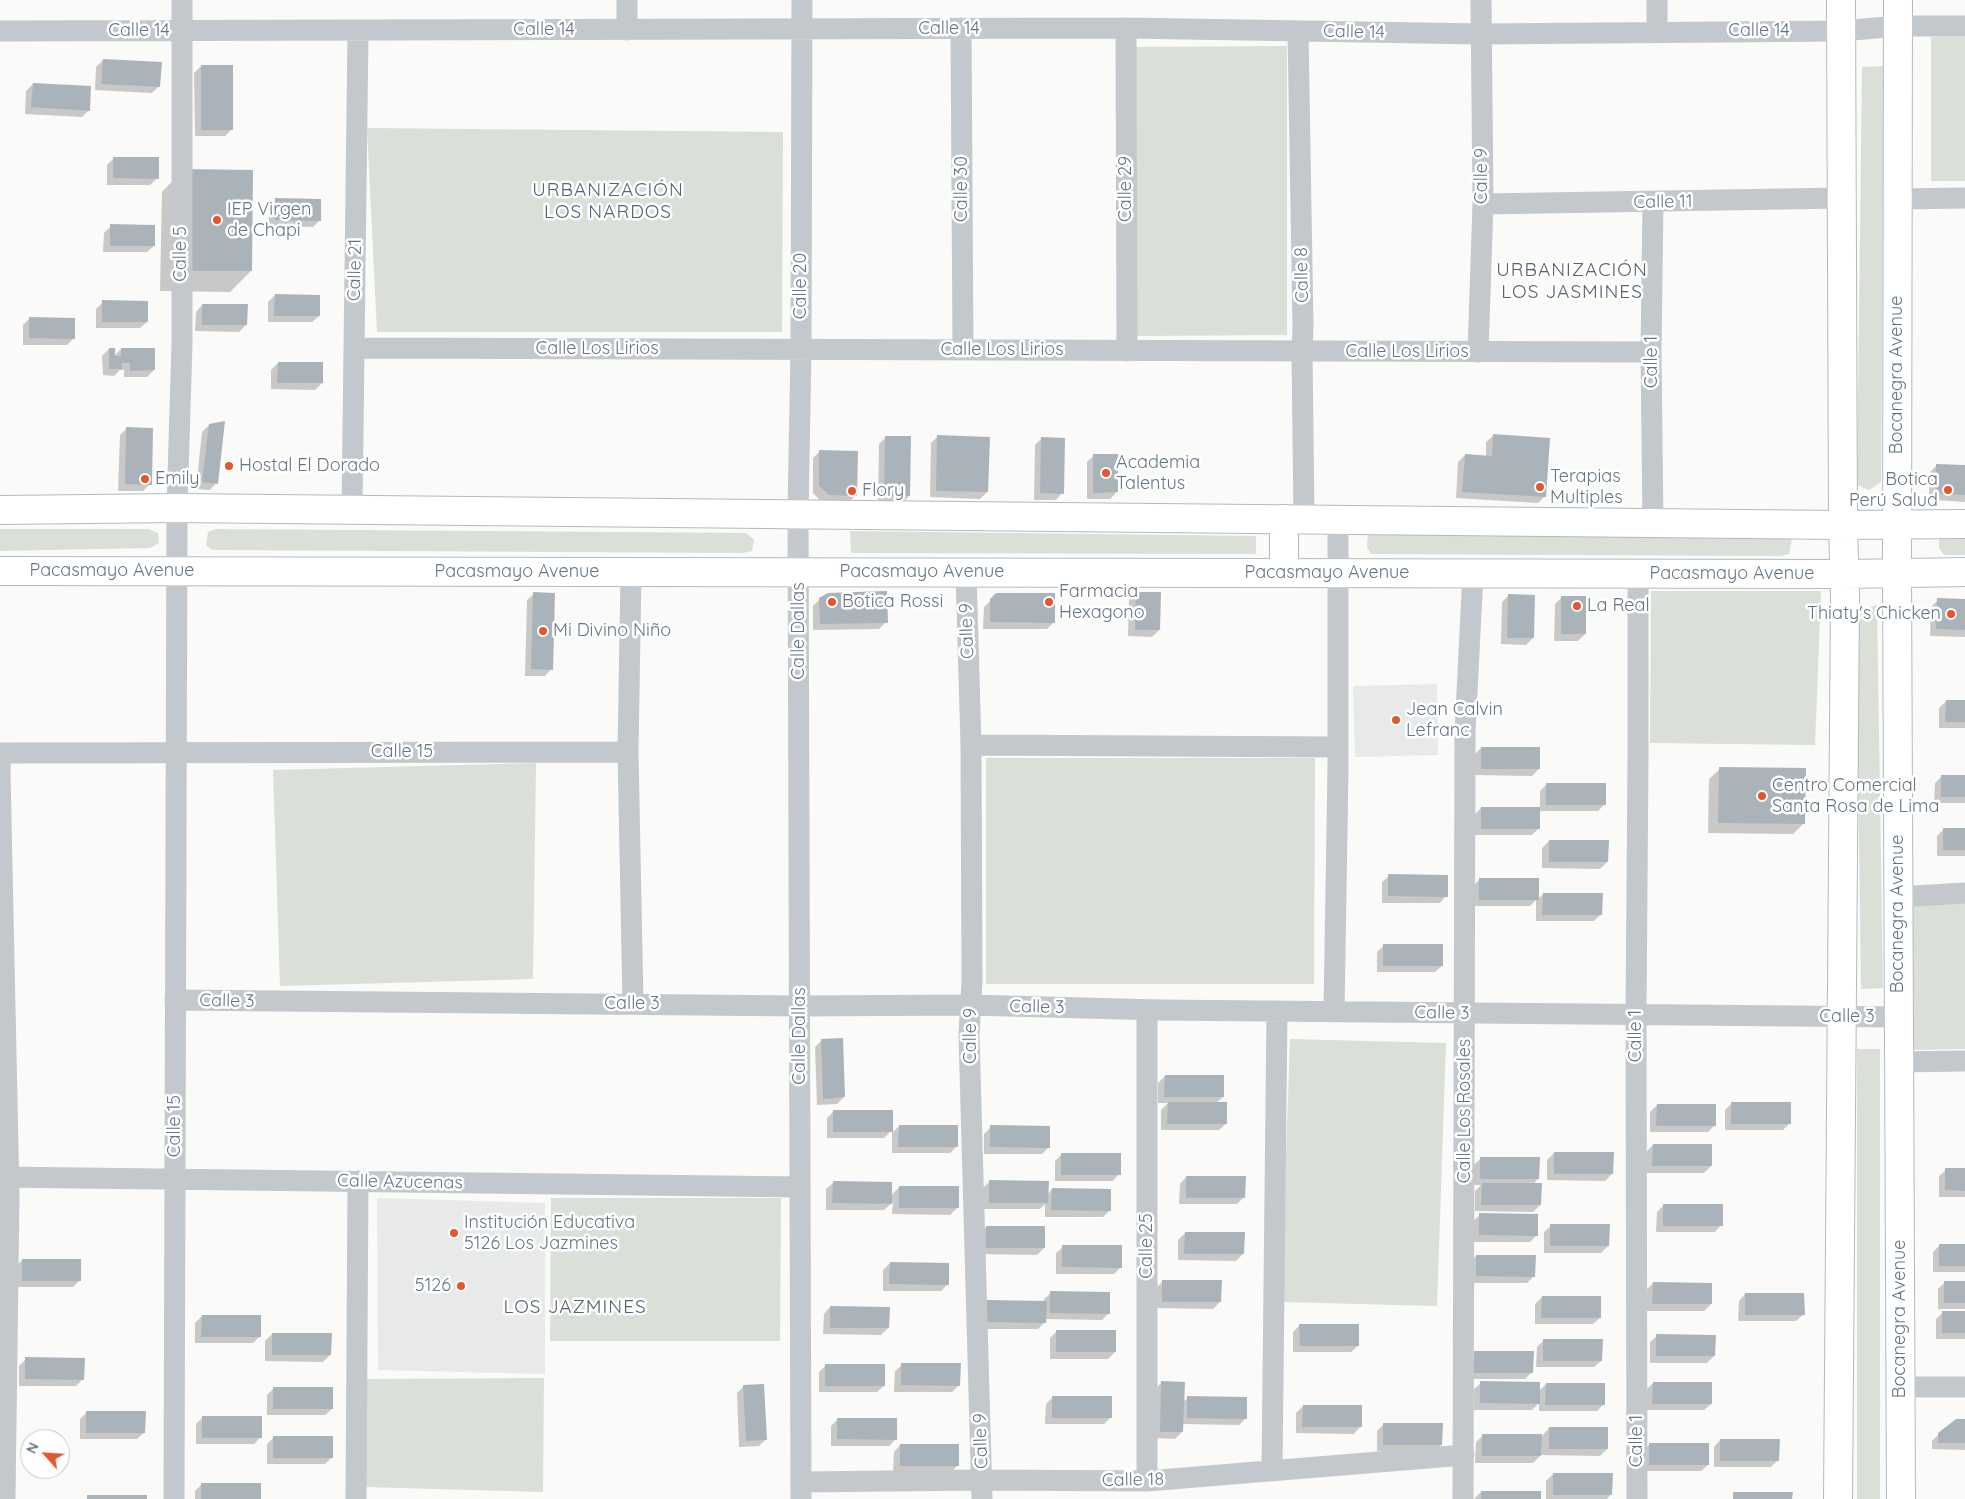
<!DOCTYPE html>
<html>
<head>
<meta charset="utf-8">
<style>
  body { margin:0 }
  #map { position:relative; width:1965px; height:1499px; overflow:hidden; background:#fafaf8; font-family:Quicksand,sans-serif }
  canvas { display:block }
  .north { position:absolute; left:20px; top:1429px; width:50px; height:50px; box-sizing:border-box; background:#fff; border:1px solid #c1c8cd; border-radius:50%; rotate:296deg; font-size:14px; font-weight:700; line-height:20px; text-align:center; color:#657683 }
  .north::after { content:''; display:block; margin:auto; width:18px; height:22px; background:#e4572e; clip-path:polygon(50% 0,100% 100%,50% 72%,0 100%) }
</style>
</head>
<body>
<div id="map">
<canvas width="1965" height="1499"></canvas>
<div class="north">N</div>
</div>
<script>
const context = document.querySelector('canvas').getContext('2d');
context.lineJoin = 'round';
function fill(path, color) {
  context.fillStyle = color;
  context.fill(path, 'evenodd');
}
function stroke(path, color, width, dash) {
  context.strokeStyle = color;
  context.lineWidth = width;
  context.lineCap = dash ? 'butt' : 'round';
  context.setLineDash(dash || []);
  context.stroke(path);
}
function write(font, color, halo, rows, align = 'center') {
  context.font = font + ' Quicksand,sans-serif';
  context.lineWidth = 5;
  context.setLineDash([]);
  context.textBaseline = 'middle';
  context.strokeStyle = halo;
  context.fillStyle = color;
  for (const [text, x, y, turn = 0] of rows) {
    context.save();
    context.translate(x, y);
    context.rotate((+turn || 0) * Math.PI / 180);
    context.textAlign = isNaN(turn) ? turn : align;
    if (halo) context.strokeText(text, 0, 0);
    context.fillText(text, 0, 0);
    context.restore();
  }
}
fill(new Path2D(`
  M1437,684L1438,755L1355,757L1353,686Z
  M377,1198L545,1203V1374L378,1370Z`), '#e8e9e9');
fill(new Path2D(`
  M1931,37H1965V181H1931Z
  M1287,46V335L1137,336L1136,47Z
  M1884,66L1881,482L1869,490L1857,485L1862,67Z
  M367,128L783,132L782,332H377Z
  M0,529H148L158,533L159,543L150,548L0,551Z
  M216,529L746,533L754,540L752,551L743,553L212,550L206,545L208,532Z
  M1379,530L1792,538L1789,554L1781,556L1371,554L1367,547L1368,535Z
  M850,531L1256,536V554L851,553Z
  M1965,531V555H1944L1939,548V537Z
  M1651,591H1821L1815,745L1650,743Z
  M1877,605L1883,988L1861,989L1856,612Z
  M986,758H1315L1314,984H986Z
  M536,763L533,979L280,986L273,770Z
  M1912,902H1965V1049L1914,1050Z
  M1290,1039L1446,1043L1437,1306L1281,1302Z
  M1857,1049H1880V1499H1857Z
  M551,1198H781L780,1341H550Z
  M544,1378L543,1492L364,1487L366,1379Z`), '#dadfd7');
fill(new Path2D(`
  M103,60L159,86L152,93L95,90L96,67Z
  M201,66L232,129L225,136H195L194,73Z
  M33,84L89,110L82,117L25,114L26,91Z
  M114,158L157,178L150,185H107V165Z
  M182,171L251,271L230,292L160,291L162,192Z
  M276,200L320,220L313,227L269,226V206Z
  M111,226L154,246L147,252H103L104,233Z
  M275,295L319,316L312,322H268V302Z
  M103,302L147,322L140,328H96V309Z
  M202,305L246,325L239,332L195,331L196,312Z
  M30,318L74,338L67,345H23V325Z
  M109,349L114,356L121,349L154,370L147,377H124V370H120L114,376L103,375L102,356Z
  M278,363L322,383L315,390L271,389V370Z
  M209,425L216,483L210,490L196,489L202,432Z
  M126,429L150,484L143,491H118L120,435Z
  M938,436L987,492L980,499L930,497L931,443Z
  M1493,436L1545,496L1538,503L1456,498L1458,462L1465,455L1486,457V442Z
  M886,437L909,496L902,503H878L879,444Z
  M1042,438L1062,493L1056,500H1034L1035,445Z
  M820,451L856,495L849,502H822L813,493V458Z
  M1094,455L1117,492L1110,499H1087V462Z
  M1937,465L1965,466V502L1934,500L1929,495L1930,472Z
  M1136,593L1159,630L1152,637L1128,636L1129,600Z
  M534,594L551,669L545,676H525L527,600Z
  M997,594L1054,622L1047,629H983L984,607Z
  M1509,595L1533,638L1526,645L1501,644L1502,602Z
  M1562,597L1585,634L1578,641H1554L1555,604Z
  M820,599L886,622L879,629L813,630V606Z
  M1938,600L1965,601V637L1930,636L1931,607Z
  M1946,701H1965V728H1939V708Z
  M1481,748L1539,769L1532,776L1474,775V755Z
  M1720,769L1804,823L1793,834L1708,833L1709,779Z
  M1942,776H1965V803H1934L1935,783Z
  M1547,784L1604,805L1598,811H1539V828L1532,835H1474V815L1481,808H1540V791Z
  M1944,829H1965V856H1937V836Z
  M1549,841L1607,862L1600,869L1542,868V848Z
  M1389,876L1446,896L1440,903H1382V882Z
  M1480,879L1537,900L1543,894L1601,914L1594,921H1536V900L1530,906H1473V886Z
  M1384,945L1442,966L1435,972H1377V952Z
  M822,1040L844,1097L837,1104L817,1105L815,1047Z
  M1165,1076L1223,1097L1216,1103L1226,1124L1219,1130H1161V1110L1168,1103H1158V1083Z
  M1732,1103L1790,1123L1783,1130H1725V1110Z
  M1657,1105L1715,1125L1708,1132H1650V1112Z
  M834,1111L891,1131L884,1138H827V1118Z
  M899,1126L957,1146L950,1153H892V1133Z
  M991,1127L1049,1147L1042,1154H984V1134Z
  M1653,1145L1711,1166L1704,1173H1646V1152Z
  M1554,1153L1612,1174L1605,1181L1547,1180V1160Z
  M1062,1154L1119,1174L1113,1181H1055V1161Z
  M1481,1158L1538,1179L1533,1184L1540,1205L1533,1212L1475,1211V1191L1481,1185H1473L1474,1165Z
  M1946,1170H1965V1197H1939V1176Z
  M1186,1177L1244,1197L1237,1204H1179L1180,1184Z
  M989,1182L1047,1195L1052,1189L1110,1210L1103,1217H1045V1204L1040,1209H982V1189Z
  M833,1183L891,1196L899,1187L957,1208L950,1215L892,1214L893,1202L884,1210H826V1189Z
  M1664,1205L1721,1225L1715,1232H1656L1657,1212Z
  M1480,1215L1537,1235L1530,1242H1472L1473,1221Z
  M1551,1226L1608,1246L1601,1253H1544V1232Z
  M986,1227L1044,1248L1037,1255L979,1254V1234Z
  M1185,1233L1243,1254L1236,1261L1178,1260V1240Z
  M1940,1245H1965V1272H1933V1252Z
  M1063,1247L1121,1267L1114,1274H1056V1253Z
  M1476,1256L1534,1276L1527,1283H1469V1263Z
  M22,1260L80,1280L73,1287H15V1267Z
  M890,1263L948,1284L941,1291H883V1270Z
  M1163,1281L1220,1302L1213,1309L1155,1308L1156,1288Z
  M1945,1282H1965V1309H1938V1289Z
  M1653,1283L1711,1304L1704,1311H1646V1290Z
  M1051,1293L1109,1313L1102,1320L1045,1319V1322L1038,1329H981V1308L1044,1302V1299Z
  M1745,1294L1803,1315L1796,1321H1738L1739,1301Z
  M1542,1297L1600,1318L1593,1324H1535V1304Z
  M830,1307L888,1328L881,1335L823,1334L824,1314Z
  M1943,1312H1965V1339H1936V1319Z
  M202,1316L260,1336L253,1343H195V1323Z
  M1300,1325L1358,1346L1351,1352H1293V1332Z
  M1057,1331L1115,1352L1108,1359H1050V1338Z
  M272,1334L330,1355L323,1362L265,1361V1341Z
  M1657,1336L1714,1356L1707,1363H1650V1342Z
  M1544,1340L1601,1361L1594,1367H1536L1537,1347Z
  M1475,1352L1532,1372L1525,1379H1468Z
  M26,1359L83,1379L76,1386H19V1366Z
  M826,1365L884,1386L877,1392H819V1372Z
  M902,1365L959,1385L952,1392H894L895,1371Z
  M1162,1382L1183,1402L1188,1398L1246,1418L1239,1425L1182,1424V1432L1175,1439L1153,1438L1155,1389Z
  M1481,1383L1538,1392L1546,1384L1604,1404L1597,1411H1539V1403L1532,1410H1474V1389Z
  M1653,1383L1711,1404L1704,1410H1646V1390Z
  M744,1386L766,1439L759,1446L739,1447L737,1393Z
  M274,1388L332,1409L325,1415H267V1395Z
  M1053,1397L1110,1418L1104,1424H1045L1046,1404Z
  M1303,1406L1360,1427L1354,1434L1296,1433V1413Z
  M87,1412L144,1433L137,1439H80V1419Z
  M203,1417L261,1437L254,1444H196V1424Z
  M838,1419L896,1439L889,1446H831V1426Z
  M1965,1420V1450L1932,1449V1441L1939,1434Z
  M1384,1424L1441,1445L1434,1452L1377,1451V1431Z
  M1549,1428L1607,1449L1600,1456L1541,1455L1533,1463H1475L1476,1442L1483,1435L1542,1436Z
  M274,1437L332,1457L325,1464H267V1444Z
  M1720,1440L1778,1460L1771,1467H1714V1447Z
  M1650,1444L1708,1465L1701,1471H1643V1451Z
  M900,1445L958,1465L951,1472H893L894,1452Z
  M1553,1474L1611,1494L1607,1499H1546V1481Z
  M202,1484L260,1499H195V1491Z
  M1481,1492L1539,1499H1474Z`), '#0003');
fill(new Path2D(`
  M103,59L162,62L160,87L101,84Z
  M201,65H233V130H201Z
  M33,83L91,86L90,111L31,107Z
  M113,157H159V179L113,178Z
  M182,169L253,170L252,271H181Z
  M275,198L321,199V221L275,220Z
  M110,224L155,225V246H110Z
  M275,294L320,295V316H274Z
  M102,300L148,301V322H102Z
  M202,304H248L247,325H202Z
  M29,317L75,318V339L29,338Z
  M109,348H115V356H121V348H155V370L130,371V363H122V369H109Z
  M278,362H323V383H277Z
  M225,421L218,484L202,482L209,424Z
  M126,427L153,428L152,485L125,484Z
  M1493,434L1550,438L1546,497L1462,492L1465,454L1492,456Z
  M937,435L990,437L988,492L936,491Z
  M885,436H911L910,496H884Z
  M1041,437L1065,438L1064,494L1040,493Z
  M819,450L858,451L857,496L829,495L819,486Z
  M1093,454H1118V492L1093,493Z
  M1936,464L1965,465V495L1941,494L1935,488Z
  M887,591L888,623L820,624L819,598L828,593Z
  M533,592L555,593L553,670L531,669Z
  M1136,592H1161L1160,630H1135Z
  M996,593H1055V623L990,622V599Z
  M1508,594L1535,595L1534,638H1507Z
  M1561,596H1586V634H1561Z
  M1937,598L1965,599V630L1936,629Z
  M1946,700H1965V722H1945Z
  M1481,747H1540V769H1481Z
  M1719,767L1806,768L1805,824L1718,823Z
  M1941,775H1965V797H1941Z
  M1546,783H1606V805H1546Z
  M1481,807H1540V829H1481Z
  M1943,828H1965V850H1943Z
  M1549,840H1609L1608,862H1549Z
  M1388,874L1448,875V897L1388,896Z
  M1479,878H1539V900H1479Z
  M1543,893H1603L1602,915H1542Z
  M1383,944H1443V966H1383Z
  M843,1038L845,1097L823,1099L821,1039Z
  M1165,1075H1224V1097H1164Z
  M1168,1102H1227V1124H1167Z
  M1731,1102H1791V1124H1731Z
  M1657,1104H1716V1126H1656Z
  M833,1110H893V1132H833Z
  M899,1125H958V1147H898Z
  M990,1125L1050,1126V1148L990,1147Z
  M1653,1144H1712V1166H1652Z
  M1554,1152H1614L1613,1174H1554Z
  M1061,1153H1121V1175H1061Z
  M1480,1157H1540L1539,1179H1480Z
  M1945,1168H1965V1191L1945,1190Z
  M1186,1176H1246L1245,1198H1186Z
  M989,1180L1049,1181L1048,1203H989Z
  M833,1181L892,1182V1204L832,1203Z
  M1482,1183H1542L1541,1205H1481Z
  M899,1186H959V1208H899Z
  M1052,1188L1111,1189V1211L1051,1210Z
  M1663,1204H1723V1226H1663Z
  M1479,1213L1538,1214V1236L1479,1235Z
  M1550,1224H1610L1609,1246H1550Z
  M986,1226H1045V1248H986Z
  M1185,1232H1245L1244,1254H1184Z
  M1939,1244H1965V1266H1939Z
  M1062,1245H1122V1268L1062,1267Z
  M1476,1255H1536L1535,1277L1476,1276Z
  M22,1259H81V1281H22Z
  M890,1262L949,1263V1285L889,1284Z
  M1162,1280H1222L1221,1302H1162Z
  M1944,1281H1965V1303H1944Z
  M1653,1282L1712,1283V1304H1652Z
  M1050,1291L1110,1292V1314L1050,1313Z
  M1745,1293H1804L1805,1315H1745Z
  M1542,1296H1601V1318H1541Z
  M987,1300L1047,1301L1046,1323L987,1322Z
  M830,1306L890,1307L889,1328H830Z
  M1942,1311H1965V1333H1942Z
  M202,1315H261V1337H201Z
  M1299,1324H1359V1346H1300Z
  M1056,1330H1116V1352H1056Z
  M272,1333H332L331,1355H272Z
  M1656,1334L1716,1335L1715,1356H1656Z
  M1543,1339H1603L1602,1361H1543Z
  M1474,1351H1534L1533,1373H1474Z
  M25,1357L85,1358L84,1380L25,1379Z
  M901,1363H961L960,1386L901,1385Z
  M825,1364H885V1386H825Z
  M1161,1381L1185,1382L1183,1432H1160Z
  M1480,1381L1540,1382V1404L1480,1403Z
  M1653,1382H1712V1404H1652Z
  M1546,1383H1605V1405H1545Z
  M764,1384L767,1440L746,1441L743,1385Z
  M273,1387H333V1409H273Z
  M1052,1396H1112V1418H1052Z
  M1187,1396L1247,1397V1419L1187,1418Z
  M1303,1405H1362V1427H1302Z
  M86,1411H146L145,1433H86Z
  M202,1416H262V1438H202Z
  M837,1418H897V1440L837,1439Z
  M1956,1419H1965V1443H1938V1433Z
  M1383,1423H1443L1442,1445H1383Z
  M1549,1427H1608V1449H1549Z
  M1482,1434H1542L1541,1456H1482Z
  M273,1436H333V1458H273Z
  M1720,1439H1780L1779,1461H1720Z
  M1649,1443H1709V1465H1649Z
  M900,1444H959V1466H900Z
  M1553,1473H1613L1612,1495H1553Z
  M201,1483H261V1499H201Z
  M1481,1491H1541V1499H1481Z
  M1733,1492H1793L1792,1499H1733Z
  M87,1495H147V1499H87Z`), '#aab3b9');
const secondary = new Path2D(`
  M1898,0L1897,573L1901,1499
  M0,510L177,508L1843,525L1965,524
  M1284,519V573
  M0,571L1845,574L1965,572
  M1838,1499L1845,597L1843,525L1841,0`);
stroke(secondary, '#b3babf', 30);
stroke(new Path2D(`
  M627,0V30
  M1657,0V32
  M961,28L963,350
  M1126,28L1127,351
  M0,31L1126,28L1481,34L1842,31L1898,26H1965
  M1298,31L1303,326L1302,351L1304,519
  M1898,199L1965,198
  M1483,204L1842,198
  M354,348L1651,352
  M1478,352L1483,204L1481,0
  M352,509L358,31
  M1653,523L1651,352L1653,202
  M631,572L628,752L633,1004
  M966,573L971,745L972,980L969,1035L982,1499
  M971,745L1338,747
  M0,753L628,752
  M1,753L0,772L9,1195L5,1499
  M1898,897L1965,893
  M175,1000L800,1006L970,1005L1159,1010L1899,1017
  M1147,1010V1481
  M1334,1012L1338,768V520
  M1899,1062L1965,1061
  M0,1177L800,1187
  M1901,1387H1965
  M1272,1470L1277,1011
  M801,1482L982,1480L1147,1481L1464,1455
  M174,1499L177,508L182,344V0
  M356,1499L358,1181
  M801,1499L798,514L801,350L802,0
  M1463,1499L1465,732L1473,573
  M1637,1499L1636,1015L1638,756V574`), '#c3c8cc', 21);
stroke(secondary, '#fff', 28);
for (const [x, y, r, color] of [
  [217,220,5,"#e4572e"],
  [229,466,5,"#e4572e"],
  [1106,473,5,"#e4572e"],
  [145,479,5,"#e4572e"],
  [1540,487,5,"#e4572e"],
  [1948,490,5,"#e4572e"],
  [852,491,5,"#e4572e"],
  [832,602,5,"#e4572e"],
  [1049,602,5,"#e4572e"],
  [1577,606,5,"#e4572e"],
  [1951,614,5,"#e4572e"],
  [543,631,5,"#e4572e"],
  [1396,720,5,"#e4572e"],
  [1762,796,5,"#e4572e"],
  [454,1233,5,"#e4572e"],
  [461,1286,5,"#e4572e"]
]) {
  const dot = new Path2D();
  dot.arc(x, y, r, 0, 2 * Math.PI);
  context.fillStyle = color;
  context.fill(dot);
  stroke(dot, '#fff', 2);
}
write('18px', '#657683', '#fff', [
  ["Calle 14",949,29],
  ["Calle 14",544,30],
  ["Calle 14",139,31],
  ["Calle 14",1759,31],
  ["Calle 14",1354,32,1],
  ["Calle 9",1482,176,-90],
  ["Calle 30",962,189,-90],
  ["Calle 29",1126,189,-90],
  ["Calle 11",1663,202,-1],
  ["Calle 5",181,254,-90],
  ["Calle 21",355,270,-89],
  ["Calle 8",1302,275,-91],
  ["Calle 20",801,286,-90],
  ["Calle Los Lirios",597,349],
  ["Calle Los Lirios",1002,350],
  ["Calle Los Lirios",1407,352],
  ["Calle 1",1652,362,-90],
  ["Bocanegra Avenue",1897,375,-90],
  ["Pacasmayo Avenue",112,571],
  ["Pacasmayo Avenue",517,572],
  ["Pacasmayo Avenue",922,572],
  ["Pacasmayo Avenue",1327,573],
  ["Pacasmayo Avenue",1732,574],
  ["Calle Dallas",799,631,-90],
  ["Calle 9",967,631,-92],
  ["Calle 15",402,752],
  ["Bocanegra Avenue",1898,914,-90],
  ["Calle 3",227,1001,1],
  ["Calle 3",632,1004],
  ["Calle 3",1037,1007,1],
  ["Calle 3",1442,1013,1],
  ["Calle 3",1847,1017],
  ["Calle Dallas",800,1036,-90],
  ["Calle 9",971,1036,-90],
  ["Calle 1",1636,1036,-90],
  ["Calle Los Rosales",1465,1111,-90],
  ["Calle 15",175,1126,-90],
  ["Calle Azucenas",400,1182,1],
  ["Calle 25",1147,1246,-90],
  ["Bocanegra Avenue",1900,1319,-90],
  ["Calle 9",981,1441,-92],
  ["Calle 1",1637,1441,-90],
  ["Calle 18",1133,1480,-1]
]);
write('18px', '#657683', '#fff', [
  ["IEP Virgen",227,210],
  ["de Chapi",227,231],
  ["Academia",1116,463],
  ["Talentus",1116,484],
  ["Hostal El Dorado",239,466],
  ["Terapias",1550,477],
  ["Multiples",1550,498],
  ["Emily",155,479],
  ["Botica",1938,480,"right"],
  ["Perú Salud",1938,501,"right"],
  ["Flory",862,491],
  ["Farmacia",1059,592],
  ["Hexagono",1059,613],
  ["Botica Rossi",842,602],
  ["La Real",1587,606],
  ["Thiaty's Chicken",1941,614,"right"],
  ["Mi Divino Niño",553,631],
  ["Jean Calvin",1406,710],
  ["Lefranc",1406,731],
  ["Centro Comercial",1772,786],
  ["Santa Rosa de Lima",1772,807],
  ["Institución Educativa",464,1223],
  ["5126 Los Jazmines",464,1244],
  ["5126",451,1286,"right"]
], 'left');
context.letterSpacing = '1px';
write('19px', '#57646e', '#fff', [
  ["URBANIZACIÓN",608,190],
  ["LOS NARDOS",608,212],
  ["URBANIZACIÓN",1572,270],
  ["LOS JASMINES",1572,292],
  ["LOS JAZMINES",575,1307]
]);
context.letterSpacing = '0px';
</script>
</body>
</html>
